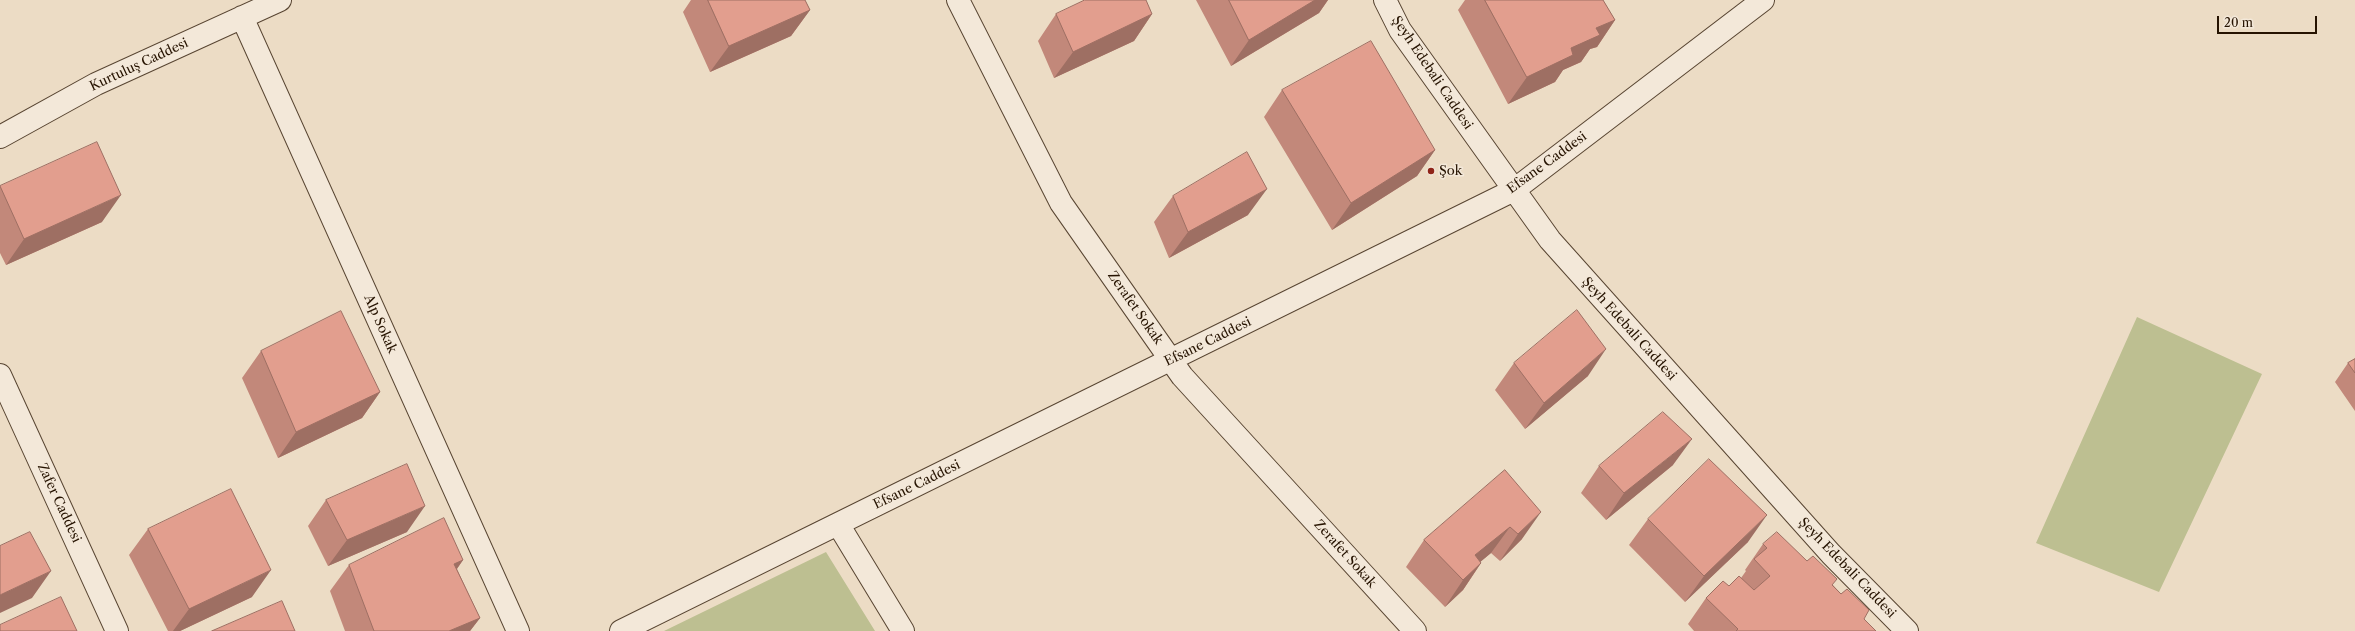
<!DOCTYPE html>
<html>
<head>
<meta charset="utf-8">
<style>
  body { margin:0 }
  #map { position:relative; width:2355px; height:631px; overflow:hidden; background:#ecdcc5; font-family:"Libre Caslon Text",serif }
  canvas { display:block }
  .scale { position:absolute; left:2217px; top:16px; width:100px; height:18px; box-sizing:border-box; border:2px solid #261301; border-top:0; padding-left:5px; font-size:12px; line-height:14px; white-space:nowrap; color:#261301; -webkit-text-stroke:3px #f3e8d9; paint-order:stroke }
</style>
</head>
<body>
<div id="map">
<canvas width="2355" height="631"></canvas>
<div class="scale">20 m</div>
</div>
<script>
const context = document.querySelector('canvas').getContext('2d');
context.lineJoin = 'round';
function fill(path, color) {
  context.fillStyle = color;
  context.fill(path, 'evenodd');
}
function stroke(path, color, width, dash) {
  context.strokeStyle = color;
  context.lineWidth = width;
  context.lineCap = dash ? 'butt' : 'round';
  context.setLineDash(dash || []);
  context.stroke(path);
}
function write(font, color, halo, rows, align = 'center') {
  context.font = font + ' "Libre Caslon Text",serif';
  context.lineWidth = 3;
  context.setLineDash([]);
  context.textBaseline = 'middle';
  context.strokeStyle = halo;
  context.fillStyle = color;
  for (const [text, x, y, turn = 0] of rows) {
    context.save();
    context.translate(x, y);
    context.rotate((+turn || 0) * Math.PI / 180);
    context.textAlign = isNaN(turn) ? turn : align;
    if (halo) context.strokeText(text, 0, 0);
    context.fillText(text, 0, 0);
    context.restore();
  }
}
fill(new Path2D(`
  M2137,317L2262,374L2159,592L2036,543Z
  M826,552L875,631H664Z`), '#bdbf91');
const minor = new Path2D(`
  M958,0L1061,203L1182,376L1415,631
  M1385,0L1400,30L1550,240L1831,554L1907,631
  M242,17L518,631
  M0,137L96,84L280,0
  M0,375L117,631
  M838,524L903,631
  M621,631L1514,190L1763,0`);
stroke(minor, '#584532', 24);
stroke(minor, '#f3e8d9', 22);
fill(new Path2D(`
  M691,0H805L810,10L791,36L710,72L683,12Z
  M1196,0H1328L1319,13L1231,66Z
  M1465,0H1603L1615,20L1597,47L1590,49L1581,62L1563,70L1555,82L1508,104L1458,10Z
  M1056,14H1152L1134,41L1054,78L1038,41Z
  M1282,90L1435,150L1417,176L1332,230L1264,117Z
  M0,186L102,222L6,265L0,253Z
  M1173,196L1248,215L1169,258L1154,222Z
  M261,351L380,392L362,418L278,458L242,378Z
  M2355,359V411L2335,382L2348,363Z
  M1514,363L1588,376L1525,429L1495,390Z
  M1673,465L1606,520L1581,493L1599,466Z
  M1505,470L1522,539L1500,561L1491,553L1480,562L1481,563L1463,590L1445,607L1406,567L1424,540Z
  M326,500L407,532L328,566L308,526Z
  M1648,519L1748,542L1685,602L1629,545Z
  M148,529L252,597L180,631H168L129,555Z
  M1763,544L1833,585L1864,619L1876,631H1694L1688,624L1706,598L1729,586L1741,578L1746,571L1745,570Z
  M463,560L457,569L480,618L470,631H345L330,591L349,565Z`), '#c2887a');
fill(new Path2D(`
  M1315,0H1328L1319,13L1231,66L1249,40Z
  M810,10L791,36L710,72L729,46Z
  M1152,14L1134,41L1054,78L1073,52Z
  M1615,20L1597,47L1590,49L1581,62L1563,70L1555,82L1508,104L1527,77L1571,48L1596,28Z
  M1435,150L1417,176L1332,230L1351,203Z
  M1267,189L1248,215L1169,258L1188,232Z
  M121,195L102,222L6,265L24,239Z
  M1606,349L1588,376L1525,429L1544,403Z
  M380,392L362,418L278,458L296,432Z
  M1692,439L1673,465L1606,520L1624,493Z
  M425,506L407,532L328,566L347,540Z
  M1541,512L1522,539L1500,561L1518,534Z
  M1767,515L1748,542L1685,602L1704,576Z
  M1510,527L1491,553L1461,578L1475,555Z
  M463,560L444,587L454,564Z
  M1481,563L1463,590L1445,607L1463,580Z
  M271,570L252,597L180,631H173L189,609Z
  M51,571L32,598L0,613V595Z
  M480,618L470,631H449Z`), '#9e6f63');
const building = new Path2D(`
  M708,0H805L810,10L729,46Z
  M1085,0H1146L1152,14L1073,52L1056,14Z
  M1229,0H1315L1249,40Z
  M1485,0H1603L1615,20L1596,28L1600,35L1571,48L1573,55L1527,77Z
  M1371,41L1435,150L1351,203L1282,90Z
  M97,142L121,195L24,239L0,186Z
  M1247,152L1267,189L1188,232L1173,196Z
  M1577,310L1606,349L1544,403L1514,363Z
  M341,311L380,392L296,432L261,351Z
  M2355,359V373L2348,363Z
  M1663,412L1692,439L1624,493L1599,466Z
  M1709,459L1767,515L1704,576L1648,519Z
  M407,464L425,506L347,540L326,500Z
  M1505,470L1541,512L1518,534L1510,527L1475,555L1481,563L1463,580L1424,540Z
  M231,489L271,570L189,609L148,529Z
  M444,518L463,560L454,564L480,618L449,631H374L349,565Z
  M30,532L51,571L0,595V546Z
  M1777,532L1807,561L1813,556L1837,579L1832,585L1841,594L1847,589L1869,610L1864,619L1876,631H1736L1738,629L1706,598L1723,581L1729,586L1739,576L1754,590L1770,576L1754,559L1767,548L1763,544Z
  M61,597L77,631H0V625Z
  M282,601L295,631H212Z`);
fill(building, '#e29e8e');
stroke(building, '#9e6f63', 1);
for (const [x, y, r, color] of [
  [1431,171,4,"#8f2418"]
]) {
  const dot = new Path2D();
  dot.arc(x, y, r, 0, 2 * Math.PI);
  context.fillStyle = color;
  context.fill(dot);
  stroke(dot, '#f3e8d9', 1.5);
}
write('13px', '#261301', '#f3e8d9', [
  ["Kurtuluş Caddesi",139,65,-25],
  ["Şeyh Edebali Caddesi",1432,73,56],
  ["Efsane Caddesi",1547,163,-36],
  ["Zerafet Sokak",1135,308,55],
  ["Alp Sokak",380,324,66],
  ["Şeyh Edebali Caddesi",1629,329,48],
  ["Efsane Caddesi",1208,342,-26],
  ["Efsane Caddesi",917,485,-26],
  ["Zafer Caddesi",59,503,65],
  ["Zerafet Sokak",1345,554,48],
  ["Şeyh Edebali Caddesi",1847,568,46]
]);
write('13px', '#261301', '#f3e8d9', [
  ["Şok",1439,171]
], 'left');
</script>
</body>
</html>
